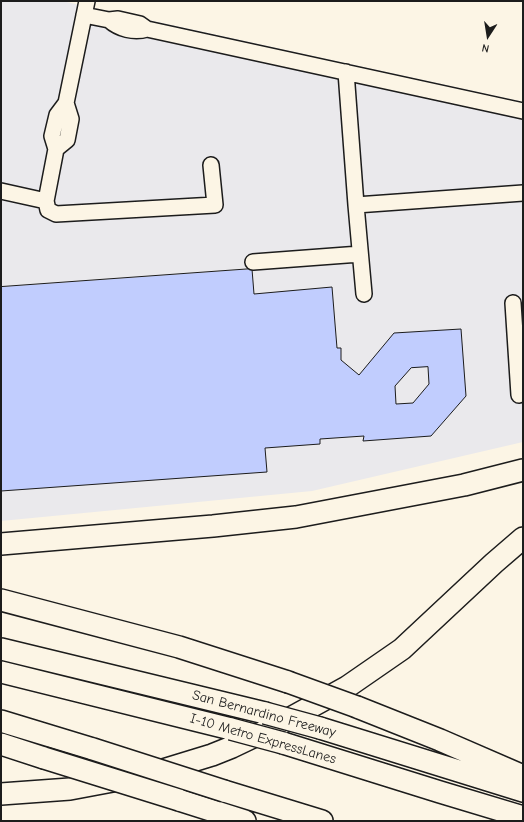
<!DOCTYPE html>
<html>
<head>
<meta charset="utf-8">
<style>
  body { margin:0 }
  #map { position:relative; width:524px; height:822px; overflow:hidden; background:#fcf5e5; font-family:"Comic Neue",sans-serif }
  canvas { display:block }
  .frame { position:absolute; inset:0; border:2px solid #1c1c1c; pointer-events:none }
  .north { position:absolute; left:468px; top:16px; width:40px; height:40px; -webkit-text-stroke:3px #fcf5e5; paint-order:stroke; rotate:192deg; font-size:11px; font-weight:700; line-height:16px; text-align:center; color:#1c1c1c }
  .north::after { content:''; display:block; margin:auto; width:14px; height:18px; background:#1c1c1c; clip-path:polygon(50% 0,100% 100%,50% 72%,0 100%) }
</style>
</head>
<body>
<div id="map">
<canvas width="524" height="822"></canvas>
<div class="frame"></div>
<div class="north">N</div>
</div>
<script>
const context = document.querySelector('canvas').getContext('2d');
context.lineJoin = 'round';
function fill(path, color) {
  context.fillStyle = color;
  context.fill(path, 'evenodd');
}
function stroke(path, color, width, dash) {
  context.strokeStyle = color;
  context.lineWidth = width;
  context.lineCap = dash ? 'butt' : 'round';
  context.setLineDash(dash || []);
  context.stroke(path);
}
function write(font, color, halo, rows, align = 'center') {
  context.font = font + ' "Comic Neue",sans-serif';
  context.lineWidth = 3.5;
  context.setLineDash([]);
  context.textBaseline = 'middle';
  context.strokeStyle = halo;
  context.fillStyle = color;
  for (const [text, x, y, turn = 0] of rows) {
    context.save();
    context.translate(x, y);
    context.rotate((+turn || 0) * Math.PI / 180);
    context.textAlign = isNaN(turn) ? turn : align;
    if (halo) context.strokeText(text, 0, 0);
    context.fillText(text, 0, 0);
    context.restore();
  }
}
fill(new Path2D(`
  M1,1H62L523,102V442L312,491L1,521Z`), '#eae9ec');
const building = new Path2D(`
  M252,269L254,294L332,287L337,348H341V360L359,375L394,333L461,329L466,396L431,436L363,441L364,436L320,439V444L265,448L267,472L1,491V287ZM428,367L429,384L413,403L396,404L395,386L411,368Z`);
fill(building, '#c1cdfe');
stroke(building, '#1c1c1c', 1);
const minor = new Path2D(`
  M87,1L66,103L57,115L52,136L56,149L46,201L48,210L56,214L215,205L211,165
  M84,15L109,20L118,19L140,24L147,29C134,33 119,29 109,20
  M147,29L523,111
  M346,72L356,205L523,193
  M56,149L67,140L71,119L66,103
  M1,191L46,201
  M356,205L364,294
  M253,262L360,254
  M513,303L519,395`);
const highway = new Path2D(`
  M1,544L213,526L296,517L464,485L523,470
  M1,600L179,647L288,682
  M1,649L265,713
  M1,672L231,729
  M357,707L440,740L523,776
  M1,721L93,749
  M320,728L523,791
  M283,743L440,792L523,817
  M1,744L44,758
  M224,791L322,821
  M1,794L70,789L150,774L212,755L232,747L276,726L347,687L402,649L494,563L523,538
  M179,800L245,821`);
stroke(minor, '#1c1c1c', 18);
stroke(highway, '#1c1c1c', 24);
stroke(minor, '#fcf5e5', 15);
stroke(highway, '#fcf5e5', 21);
const highwayBridge = new Path2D(`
  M288,682L357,707
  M265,713L320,728
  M231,729L283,743
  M93,749L224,791
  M44,758L179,800`);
stroke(highwayBridge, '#1c1c1c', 24, []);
stroke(highwayBridge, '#fcf5e5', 21);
write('14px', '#1c1c1c', '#fcf5e5', [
  ["San Bernardino Freeway",264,714,15],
  ["I-10 Metro ExpressLanes",263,739,16]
]);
</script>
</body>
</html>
